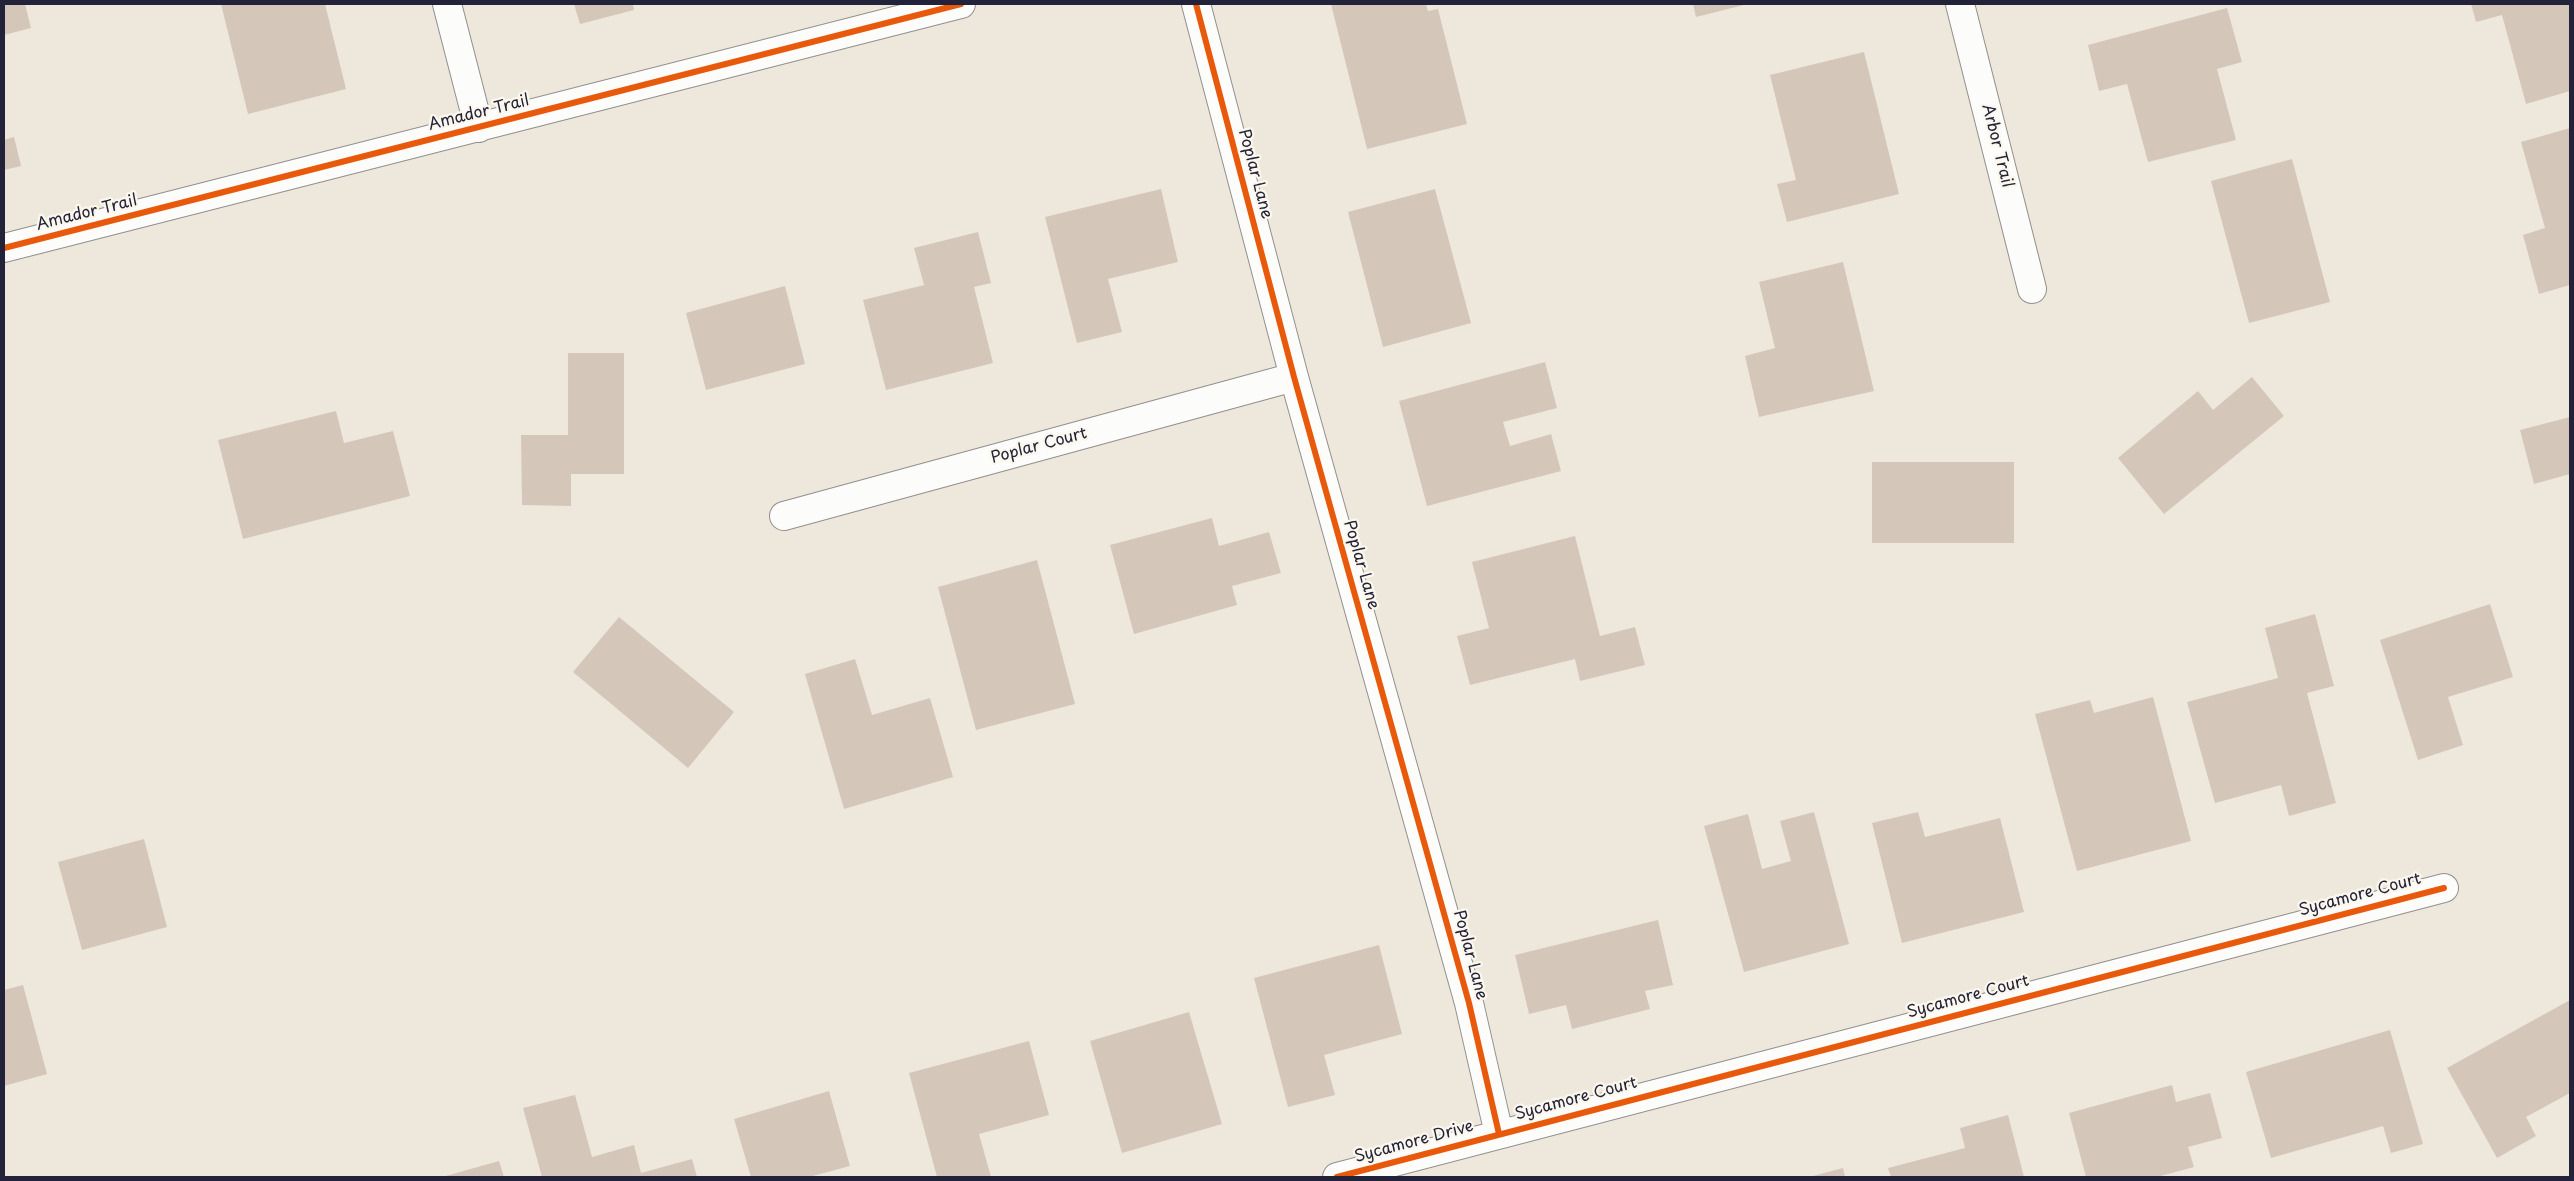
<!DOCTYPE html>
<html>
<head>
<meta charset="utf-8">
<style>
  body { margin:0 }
  #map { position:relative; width:2574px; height:1181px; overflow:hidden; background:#eee8dc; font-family:"Playpen Sans",sans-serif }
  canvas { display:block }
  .frame { position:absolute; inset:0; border:5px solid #22223b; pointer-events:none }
</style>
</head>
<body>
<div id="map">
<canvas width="2574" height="1181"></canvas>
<div class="frame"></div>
</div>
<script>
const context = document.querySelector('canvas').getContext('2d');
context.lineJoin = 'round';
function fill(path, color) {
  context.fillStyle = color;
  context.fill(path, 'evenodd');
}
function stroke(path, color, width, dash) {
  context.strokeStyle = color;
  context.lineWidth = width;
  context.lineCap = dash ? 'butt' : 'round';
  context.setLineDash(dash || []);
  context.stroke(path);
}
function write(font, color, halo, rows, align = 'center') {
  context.font = font + ' "Playpen Sans",sans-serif';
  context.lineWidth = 4.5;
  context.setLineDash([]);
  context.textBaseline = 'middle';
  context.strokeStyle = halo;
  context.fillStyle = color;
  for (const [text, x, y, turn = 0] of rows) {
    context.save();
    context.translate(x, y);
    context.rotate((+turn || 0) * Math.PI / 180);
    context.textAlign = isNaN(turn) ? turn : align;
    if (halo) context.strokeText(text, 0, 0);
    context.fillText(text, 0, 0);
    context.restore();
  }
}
fill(new Path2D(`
  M4,4H25L31,28L4,35Z
  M221,4H325L346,89L248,114Z
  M574,4H633L634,10L580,24Z
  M1331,4H1426L1428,11L1438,9L1467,124L1367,149Z
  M1693,4H1748L1696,17Z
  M2471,4H2570V91L2526,104L2502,15L2476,22Z
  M2227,8L2242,62L2217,69L2236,140L2148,162L2127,84L2099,91L2088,45Z
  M1864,52L1899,194L1787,222L1777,184L1796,180L1770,75Z
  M2570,128V285L2539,294L2523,235L2545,228L2521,142Z
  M14,137L21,166L4,170V140Z
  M2292,159L2330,302L2249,323L2211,181Z
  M1161,189L1178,262L1108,279L1122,332L1077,343L1045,217Z
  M1435,189L1471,323L1383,347L1348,212Z
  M978,232L991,283L974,287L993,363L886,390L863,300L924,285L914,248Z
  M1843,262L1874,391L1759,417L1745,356L1775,348L1759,282Z
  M785,286L805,364L706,390L686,313Z
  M568,353H624V474H571V506L522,505L521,435H568Z
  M1545,362L1557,408L1503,422L1510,446L1551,434L1561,471L1427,506L1399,401Z
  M2252,377L2284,416L2164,514L2118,458L2198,391L2213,410Z
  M336,411L344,443L393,431L410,496L243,539L218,440Z
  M2570,417V474L2534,484L2520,430Z
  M1872,462H2014V543H1872Z
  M1212,518L1219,546L1269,532L1281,573L1232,586L1237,605L1134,634L1110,545Z
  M1575,536L1600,636L1635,627L1645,665L1580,681L1575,659L1470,685L1457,636L1489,628L1472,562Z
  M1037,560L1075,704L976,730L938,587Z
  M2490,604L2513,677L2448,697L2463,745L2418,760L2380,640Z
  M2315,614L2334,686L2307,693L2336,803L2289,816L2281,785L2215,803L2187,702L2278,678L2265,628Z
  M619,617L734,712L688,768L573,672Z
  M855,659L872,715L930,698L953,777L844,809L805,674Z
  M2153,697L2191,841L2077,871L2035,714L2090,700L2094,713Z
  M1814,812L1849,944L1744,972L1704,826L1748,814L1762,869L1791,861L1780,821Z
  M1918,812L1925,837L2000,818L2024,912L1902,943L1872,823Z
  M144,839L167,927L82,950L58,862Z
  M1658,920L1673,985L1645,991L1650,1009L1572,1029L1566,1005L1529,1014L1515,955Z
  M1379,945L1402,1034L1324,1055L1335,1095L1288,1107L1254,978Z
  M23,985L47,1074L4,1086V990Z
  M2570,1000V1093L2526,1117L2536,1136L2497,1158L2447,1068Z
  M1189,1012L1222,1124L1122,1153L1090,1041Z
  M2390,1030L2423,1144L2391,1153L2383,1126L2271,1158L2246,1072Z
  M1029,1041L1049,1115L979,1134L991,1177H937L909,1073Z
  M2172,1085L2176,1102L2210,1093L2222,1138L2188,1147L2194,1167L2157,1177H2086L2069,1113Z
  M829,1091L850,1166L809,1177H751L734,1119Z
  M575,1095L592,1157L634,1145L641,1173L692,1159L697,1177H542L523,1108Z
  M2008,1115L2024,1177H1891L1888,1168L1965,1148L1960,1128Z
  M499,1161L504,1177H442Z
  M1843,1168L1845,1177H1809Z`), '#d5c6ba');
const minor = new Path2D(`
  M447,4L479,128
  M1196,4L1294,377L1469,1003L1499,1134
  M1960,4L2032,289
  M4,248L961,4
  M784,516L1294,377
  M1337,1177L2444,888`);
stroke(minor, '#928f8d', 30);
stroke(minor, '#fcfcfa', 28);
stroke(new Path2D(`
  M1196,4L1294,377L1469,1003L1499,1134
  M4,248L961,4
  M1337,1177L2444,888`), '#e8590c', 6);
write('16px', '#22223b', '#fbf7ec', [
  ["Amador Trail",479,113,-14],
  ["Arbor Trail",1997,146,76],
  ["Poplar Lane",1255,174,75],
  ["Amador Trail",87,213,-14],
  ["Poplar Court",1039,446,-15],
  ["Poplar Lane",1361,565,74],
  ["Sycamore Court",2360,895,-15],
  ["Poplar Lane",1470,955,75],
  ["Sycamore Court",1968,997,-15],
  ["Sycamore Court",1576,1099,-15],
  ["Sycamore Drive",1414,1142,-15]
]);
</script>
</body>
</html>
